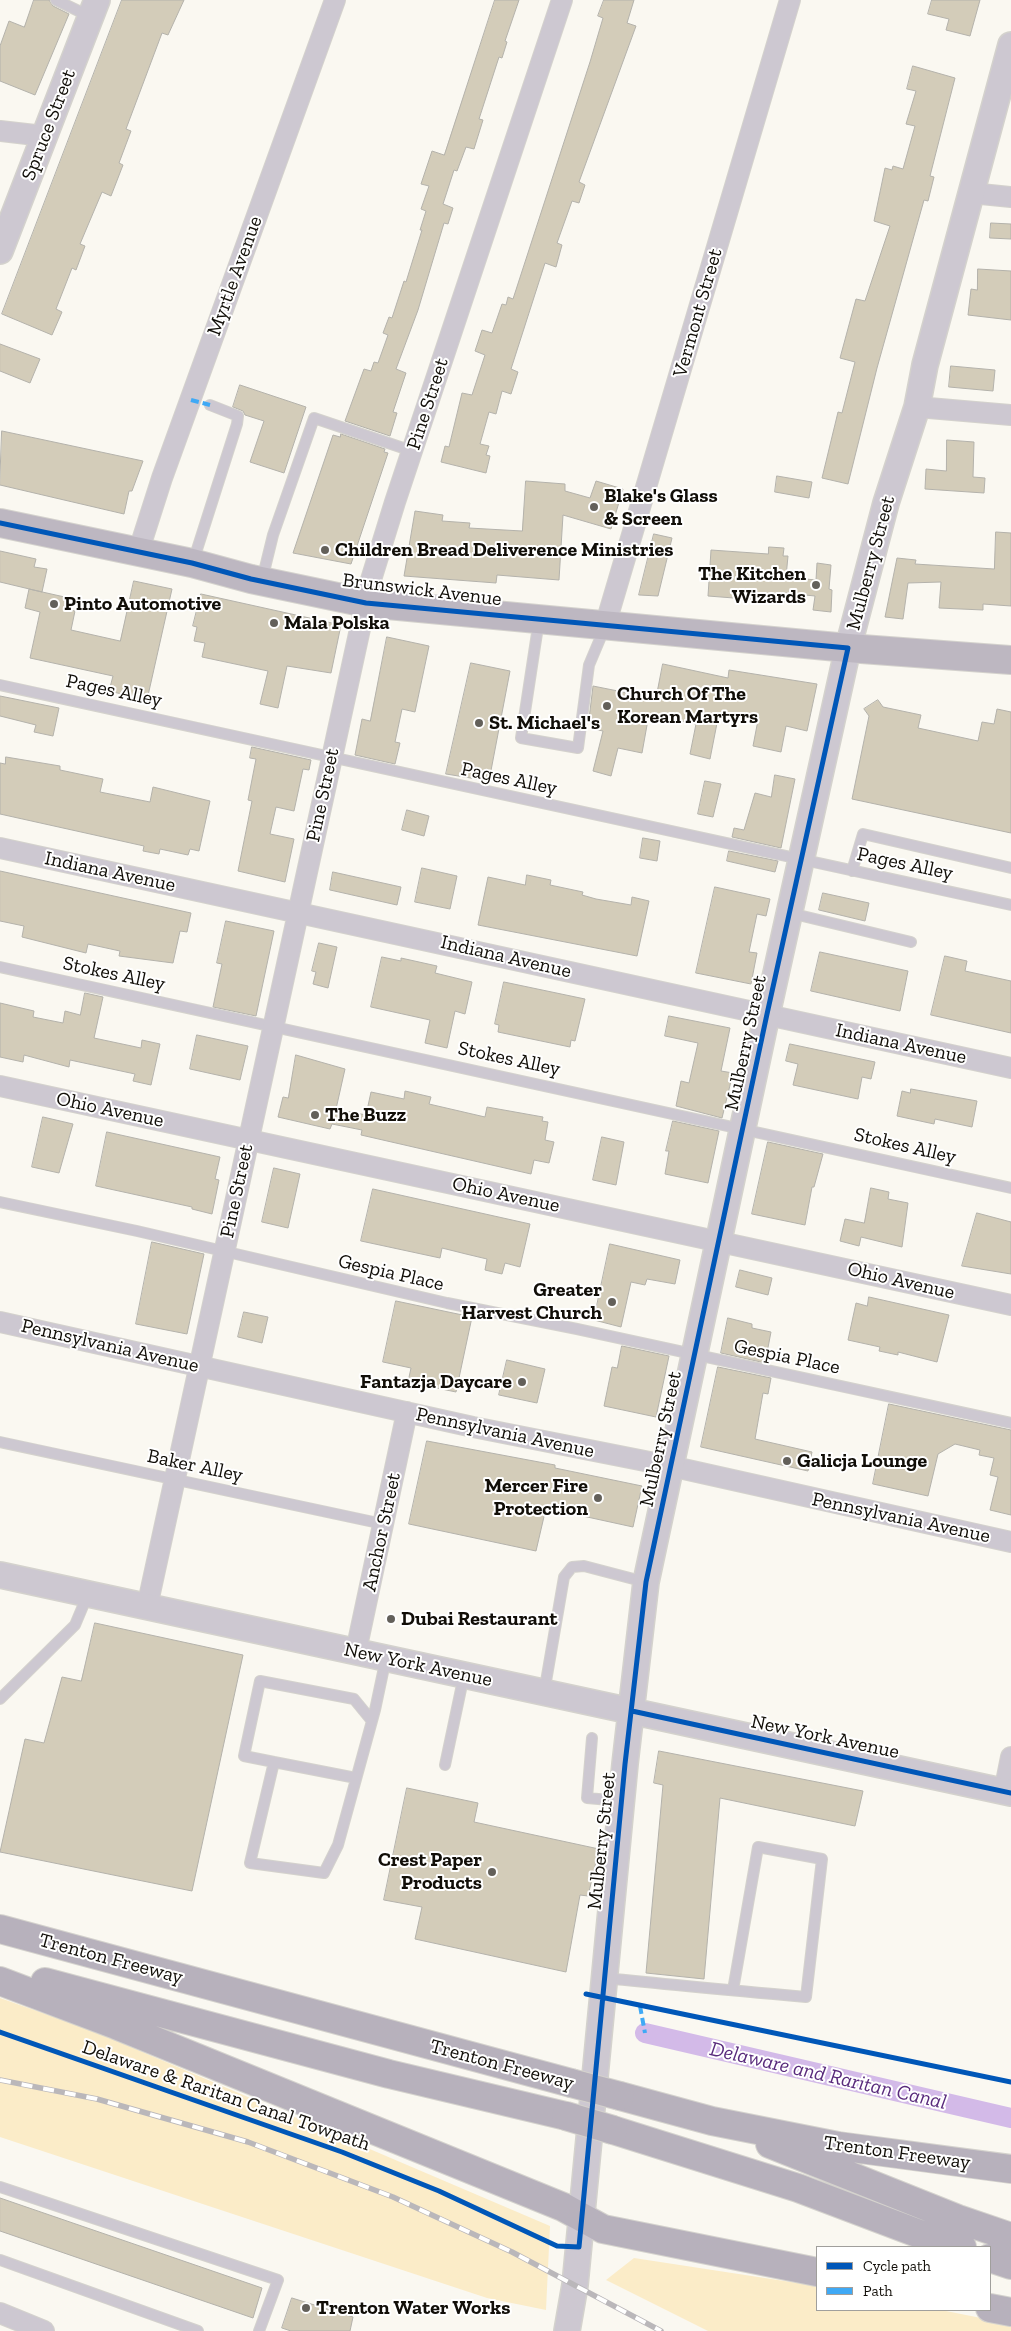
<!DOCTYPE html>
<html>
<head>
<meta charset="utf-8">
<style>
  body { margin:0 }
  #map { position:relative; width:1011px; height:2331px; overflow:hidden; background:#faf8f1; font-family:"Zilla Slab",serif }
  canvas { display:block }
  .legend { position:absolute; left:816px; top:2246px; width:175px; height:65px; box-sizing:border-box; background:#fff; border:1px solid #a09f9c; margin:0; padding:6px 9px; list-style:none; font-size:15px; color:#110e08 }
  .legend li { display:flex; align-items:center; gap:10px; height:25px }
  .legend b { width:25px; border:1px solid #a09f9c }
</style>
</head>
<body>
<div id="map">
<canvas width="1011" height="2331"></canvas>
<ul class="legend">
<li><b style="height:6px;background:#0057b8"></b>Cycle path</li>
<li><b style="height:6px;background:#3fa9f5"></b>Path</li>
</ul>
</div>
<script>
const context = document.querySelector('canvas').getContext('2d');
context.lineJoin = 'round';
function fill(path, color) {
  context.fillStyle = color;
  context.fill(path, 'evenodd');
}
function stroke(path, color, width, dash) {
  context.strokeStyle = color;
  context.lineWidth = width;
  context.lineCap = dash ? 'butt' : 'round';
  context.setLineDash(dash || []);
  context.stroke(path);
}
function write(font, color, halo, rows, align = 'center') {
  context.font = font + ' "Zilla Slab",serif';
  context.lineWidth = 4;
  context.setLineDash([]);
  context.textBaseline = 'middle';
  context.strokeStyle = halo;
  context.fillStyle = color;
  for (const [text, x, y, turn = 0] of rows) {
    context.save();
    context.translate(x, y);
    context.rotate((+turn || 0) * Math.PI / 180);
    context.textAlign = isNaN(turn) ? turn : align;
    if (halo) context.strokeText(text, 0, 0);
    context.fillText(text, 0, 0);
    context.restore();
  }
}
fill(new Path2D(`
  M0,1998L91,2030L550,2226L546,2310L487,2298L0,2137Z
  M634,2258L817,2286V2310H941L1011,2324V2331H708L606,2280Z`), '#fbecc8');
stroke(new Path2D(`
  M645,2033L1011,2118`), '#d3bae8', 20);
const building = new Path2D(`
  M34,0H49L53,6L69,14L35,95L0,81V46L9,21L24,27Z
  M122,0H184L168,35L162,33L126,129L131,131L119,163L123,165L111,196L102,192L80,244L85,246L76,270L72,268L56,309L62,312L52,335L2,314Z
  M495,0H519L505,41L507,42L502,58L499,57L479,119L483,120L474,149L466,147L457,171L454,170L443,204L453,208L448,224L444,223L418,310L396,369L406,373L393,412L397,413L390,436L345,421L364,369L371,371L374,362L378,363L388,335L383,333L389,317L392,318L404,281L406,282L422,230H420L426,211L421,209L429,186L421,184L432,151L444,155Z
  M604,0H634L627,23L636,26L579,182L585,185L579,203L572,201L557,243L562,245L556,267L545,263L511,369L518,372L511,394L502,391L496,414L489,412L480,444L489,446L486,455L490,456L486,473L441,462L445,446L449,447L462,393L472,395L485,355L475,351L482,330L492,333L502,304L506,305L508,297L513,299L590,62L603,18L598,16Z
  M932,0H980L970,36L946,30L949,19L928,14Z
  M913,66L955,78L930,176L934,177L928,201L924,200L877,368L848,484L822,478L838,412L842,413L855,362L840,358L856,299L865,301L890,226L874,221L885,168L892,170L893,166L903,169L915,126L906,124L916,91L907,89Z
  M991,223L1011,224V239L990,238Z
  M978,269L1011,271V320L968,315L971,289L977,290Z
  M0,344L40,359L30,383L0,371Z
  M951,366L995,370L993,391L949,387Z
  M240,385L306,407L284,473L250,462L264,421L245,415L243,411L233,407Z
  M2,431L143,461L132,491H129L124,514L0,485Z
  M341,434L385,449L384,452L388,453L351,564L293,553L333,435L340,437Z
  M947,440L974,442L973,477L985,478L984,493L925,489L926,469L946,471Z
  M777,476L812,482L809,498L775,492Z
  M526,481L565,484V491L590,498L596,481L623,489L611,529L563,515L559,580L497,575L496,583L404,576L415,511L443,515L442,521L470,523L469,528L522,531Z
  M996,532L1011,533V606L983,604V610L939,608L941,582L908,583L903,619L885,617L897,558L916,560L915,564L994,569Z
  M654,534L672,538L658,596L639,595Z
  M769,547L784,548L783,556H788L786,577L816,580L817,563L831,565L829,589L832,590L831,612L813,610L815,596L785,593V602L708,596L711,550L768,554Z
  M0,551L36,559L34,567L47,569L42,592L0,582Z
  M134,581L172,589L147,700L109,691L113,676L30,658L40,612L25,608L29,589L69,598L66,609L75,611L71,630L120,641Z
  M201,594L341,625L331,673L287,666L278,708L260,704L268,671L202,657L205,643L194,641L197,627L193,626Z
  M387,637L429,646L415,712L402,709L395,742L400,743L395,764L355,755L362,719L370,721Z
  M471,663L510,671L489,781L446,774Z
  M663,664L728,678L729,670L817,684L807,731L786,726L781,752L753,746L758,720L719,713L710,759L690,754L696,724L649,714L642,753L618,748L611,776L593,771L603,731L593,729L595,720L589,719L593,686L633,694L634,691L656,696Z
  M0,696L59,708L53,736L34,732L36,725L0,716Z
  M878,700L883,707L921,715L918,728L978,741L982,722L994,724L997,709L1011,712V833L852,799L869,716L864,709Z
  M252,747L311,760L309,770L303,769L294,811L276,807L270,834L294,839L285,882L238,871L252,801L248,800L256,759L250,758Z
  M6,757L60,766V770L103,779L100,792L150,802L153,787L210,801L199,851L190,849L188,855L160,849L159,854L143,851L144,846L0,814V763L5,764Z
  M775,775L795,779L781,848L732,837L734,828L744,830L755,793L771,797Z
  M705,781L721,784L713,817L698,814Z
  M407,810L429,816L424,836L402,830Z
  M643,838L660,841L657,861L640,858Z
  M729,851L778,861L775,872L727,861Z
  M422,868L457,876L450,909L415,902Z
  M0,871L191,913L187,932L180,931L173,963L119,956L120,951L88,944L86,953L22,937L24,926L0,921Z
  M333,872L401,887L397,905L330,890Z
  M527,875L551,880L550,885L583,892L582,895L596,899L631,905L632,897L649,901L637,956L478,925L488,877L525,885Z
  M715,887L770,899L766,916L757,914L749,952L757,953L751,984L696,973Z
  M823,893L869,903L865,921L819,910Z
  M226,921L274,931L256,1016L213,1007L222,964L217,963Z
  M319,943L337,947L328,988L313,984L316,972L312,971Z
  M820,952L908,971L900,1011L811,991Z
  M945,956L967,961L965,971L1011,981V1033L931,1015Z
  M382,957L401,961V958L437,966L435,973L472,982L465,1014L455,1011L447,1048L425,1043L430,1020L371,1007Z
  M504,982L585,999L575,1041L571,1040L570,1047L498,1032L499,1025L495,1024Z
  M85,993L103,997L94,1038L141,1048L142,1040L160,1044L151,1085L133,1081L135,1074L70,1060L69,1067L24,1055L23,1062L0,1057V1003L34,1011L33,1017L63,1023L65,1011L80,1015Z
  M669,1016L730,1028L721,1071L733,1073L722,1118L676,1106L681,1081L689,1083L698,1043L665,1036Z
  M197,1035L248,1046L240,1080L190,1069Z
  M790,1044L875,1062L871,1079L862,1077L858,1099L793,1085L798,1064L786,1061Z
  M296,1055L345,1069L336,1109L366,1115L371,1092L404,1099L405,1091L431,1097L429,1104L485,1117L487,1107L543,1117L542,1121L548,1122L545,1140L554,1142L549,1163L534,1160L531,1174L361,1135L362,1130L332,1124L330,1129L278,1117L283,1097L288,1098Z
  M911,1089L977,1101L972,1127L935,1119L934,1124L897,1116L902,1091L910,1093Z
  M43,1117L73,1124L59,1173L32,1167Z
  M673,1121L719,1131L708,1183L665,1174L669,1151H666Z
  M107,1132L220,1157L215,1179L219,1180L212,1214L192,1209V1207L96,1186Z
  M602,1137L624,1142L616,1185L593,1180Z
  M768,1142L823,1154L814,1187H812L805,1225L752,1214Z
  M274,1168L300,1174L288,1228L262,1222Z
  M871,1188L889,1192L888,1199L908,1203L902,1247L861,1237L859,1246L840,1241L845,1219L864,1223Z
  M373,1189L530,1224L520,1267L505,1263L502,1274L485,1270L487,1259L466,1254L442,1248L440,1258L361,1241Z
  M977,1213L1011,1222V1274L962,1266Z
  M152,1242L204,1254L187,1334L136,1324Z
  M610,1244L680,1260L675,1284L647,1279L645,1285L631,1282L621,1327L594,1320Z
  M740,1270L772,1278L768,1295L736,1287Z
  M869,1297L949,1315L937,1362L898,1352V1355L879,1351L880,1347L848,1340L856,1303L867,1306Z
  M396,1301L472,1317L456,1392L408,1382L411,1368L383,1362Z
  M244,1312L268,1317L262,1343L238,1337Z
  M728,1318L752,1324V1328L771,1332L765,1363L721,1353Z
  M622,1346L669,1356L656,1417L604,1406L612,1367L617,1368Z
  M507,1360L545,1369L537,1403L499,1395Z
  M718,1367L771,1378L768,1394L763,1393L755,1439L812,1452L808,1471L701,1447Z
  M889,1404L1011,1430V1515L990,1510L998,1477L990,1475L994,1458L979,1455L980,1450L955,1444L938,1454L928,1496L873,1484Z
  M427,1441L555,1465V1468L642,1486L633,1527L546,1508L536,1551L409,1524Z
  M95,1623L243,1655L192,1891L0,1852L25,1739L44,1743L62,1677L81,1681Z
  M659,1751L863,1791L855,1826L720,1798L704,1979L646,1973L663,1785L654,1783Z
  M407,1788L478,1803L474,1822L599,1849L588,1896L580,1895L566,1972L415,1939L422,1907L384,1900Z
  M0,2198L262,2288L253,2318L0,2231Z
  M292,2298L353,2317L350,2331H291L282,2328Z`);
fill(building, '#d3ccb9');
stroke(building, '#b4b2ab', 1);
const service = new Path2D(`
  M56,0L91,17
  M193,562L237,424L238,416L210,405
  M262,580L273,535L314,418L412,451
  M539,620L521,738L578,748L589,665L605,627
  M0,685L1011,905
  M852,871L863,834L1011,868
  M790,913L911,942
  M0,967L1011,1188
  M0,1202L137,1231L447,1303L577,1329L1011,1423
  M0,1442L383,1524
  M544,1693L564,1577L572,1567L584,1566L645,1582
  M0,1699L75,1625L88,1594
  M592,1738L587,1798L621,1801
  M274,1762L244,1756L260,1681L354,1699L372,1721
  M445,1765L464,1675
  M356,1778L274,1762L250,1863L324,1873L338,1845L375,1710L386,1658
  M605,1978C672,1985 739,1991 806,1997L822,1859L758,1847L733,1990
  M0,2187L278,2280L259,2331
  M0,2260L198,2331`);
const minor = new Path2D(`
  M0,131L44,136
  M971,193L1011,197
  M917,407L1011,415
  M138,553L162,478L335,0
  M605,626L790,0
  M0,848L1011,1068
  M0,1086L1011,1305
  M0,1322L473,1427L670,1466L1011,1542
  M147,1607L370,583L395,502L562,0
  M356,1651L407,1412
  M1004,1792L1011,1757
  M0,2313L44,2331`);
const tertiary = new Path2D(`
  M0,251L97,0
  M0,1575L1011,1793
  M567,2331L575,2285L625,1764L646,1582L767,1014L848,648L886,503L917,407L925,365L1011,45`);
const primary = new Path2D(`
  M0,523L192,563L251,579L366,603L848,648L1011,660`);
const motorway = new Path2D(`
  M0,1929L571,2083
  M0,1981L116,2025L563,2207L603,2229L817,2272
  M45,1982L389,2074L566,2116
  M620,2096L712,2121L838,2146L1011,2169
  M613,2130L798,2188L917,2233L962,2247
  M770,2144L958,2219L1011,2237
  M990,2258L1011,2265
  M990,2308L1011,2312`);
stroke(service, '#d4d2cd', 12);
stroke(minor, '#d4d2cd', 22);
stroke(tertiary, '#d4d2cd', 28);
stroke(primary, '#d4d2cd', 30);
stroke(motorway, '#d4d2cd', 30);
stroke(service, '#cdc8d1', 10);
stroke(minor, '#cdc8d1', 20);
stroke(tertiary, '#cdc8d1', 25);
stroke(primary, '#bdb7c1', 28);
stroke(motorway, '#b7b1bc', 28);
const rail = new Path2D(`
  M0,2080L97,2099L248,2142L393,2197L512,2252L661,2331`);
stroke(rail, '#bab7ba', 5.5);
stroke(rail, '#fff', 4, [11]);
const motorwayBridge = new Path2D(`
  M571,2083L620,2096
  M566,2116L613,2130`);
stroke(motorwayBridge, '#d4d2cd', 30, []);
stroke(motorwayBridge, '#b7b1bc', 28);
stroke(new Path2D(`
  M191,400L210,405
  M640,2006L645,2033`), '#3fa9f5', 4, [8, 4]);
stroke(new Path2D(`
  M0,523L192,563L251,579L366,603L848,648L767,1014L646,1582L625,1764L579,2247L557,2246L439,2191L342,2152L0,2032
  M632,1711L1011,1793
  M586,1994L1011,2082`), '#0057b8', 5);
for (const [x, y, r, color] of [
  [594,507,5,"#63605a"],
  [325,550,5,"#63605a"],
  [816,585,5,"#63605a"],
  [54,604,5,"#63605a"],
  [274,623,5,"#63605a"],
  [607,706,5,"#63605a"],
  [479,723,5,"#63605a"],
  [315,1115,5,"#63605a"],
  [612,1302,5,"#63605a"],
  [522,1382,5,"#63605a"],
  [787,1461,5,"#63605a"],
  [598,1498,5,"#63605a"],
  [391,1619,5,"#63605a"],
  [492,1872,5,"#63605a"],
  [306,2308,5,"#63605a"]
]) {
  const dot = new Path2D();
  dot.arc(x, y, r, 0, 2 * Math.PI);
  context.fillStyle = color;
  context.fill(dot);
  stroke(dot, '#fff', 2);
}
write('20px', '#110e08', '#fff', [
  ["Spruce Street",49,125,-69],
  ["Myrtle Avenue",235,276,-70],
  ["Vermont Street",698,313,-74],
  ["Pine Street",428,404,-72],
  ["Mulberry Street",871,563,-75],
  ["Brunswick Avenue",422,590,7],
  ["Pages Alley",114,691,12],
  ["Pages Alley",509,779,12],
  ["Pine Street",323,795,-78],
  ["Pages Alley",905,864,12],
  ["Indiana Avenue",110,872,12],
  ["Indiana Avenue",506,957,13],
  ["Stokes Alley",114,974,12],
  ["Mulberry Street",746,1043,-78],
  ["Indiana Avenue",901,1044,12],
  ["Stokes Alley",509,1059,12],
  ["Ohio Avenue",110,1110,12],
  ["Stokes Alley",905,1146,13],
  ["Pine Street",237,1191,-78],
  ["Ohio Avenue",506,1195,12],
  ["Gespia Place",391,1273,13],
  ["Ohio Avenue",901,1281,13],
  ["Pennsylvania Avenue",110,1346,13],
  ["Gespia Place",787,1357,12],
  ["Pennsylvania Avenue",505,1433,12],
  ["Mulberry Street",661,1439,-78],
  ["Baker Alley",195,1466,12],
  ["Pennsylvania Avenue",901,1518,12],
  ["Anchor Street",382,1532,-78],
  ["New York Avenue",418,1665,12],
  ["New York Avenue",825,1737,12],
  ["Mulberry Street",602,1841,-84],
  ["Trenton Freeway",111,1959,15],
  ["Trenton Freeway",502,2065,15],
  ["Delaware & Raritan Canal Towpath",226,2096,19],
  ["Trenton Freeway",897,2153,8]
]);
write('bold 20px', '#110e08', '#fff', [
  ["Blake's Glass",604,496],
  ["& Screen",604,519],
  ["Children Bread Deliverence Ministries",335,550],
  ["The Kitchen",806,574,"right"],
  ["Wizards",806,597,"right"],
  ["Pinto Automotive",64,604],
  ["Mala Polska",284,623],
  ["Church Of The",617,694],
  ["Korean Martyrs",617,717],
  ["St. Michael's",489,723],
  ["The Buzz",325,1115],
  ["Greater",602,1290,"right"],
  ["Harvest Church",602,1313,"right"],
  ["Fantazja Daycare",512,1382,"right"],
  ["Galicja Lounge",797,1461],
  ["Mercer Fire",588,1486,"right"],
  ["Protection",588,1509,"right"],
  ["Dubai Restaurant",401,1619],
  ["Crest Paper",482,1860,"right"],
  ["Products",482,1883,"right"],
  ["Trenton Water Works",316,2308]
], 'left');
write('italic 21px', '#592b7c', '#fff', [
  ["Delaware and Raritan Canal",828,2076,13]
]);
</script>
</body>
</html>
